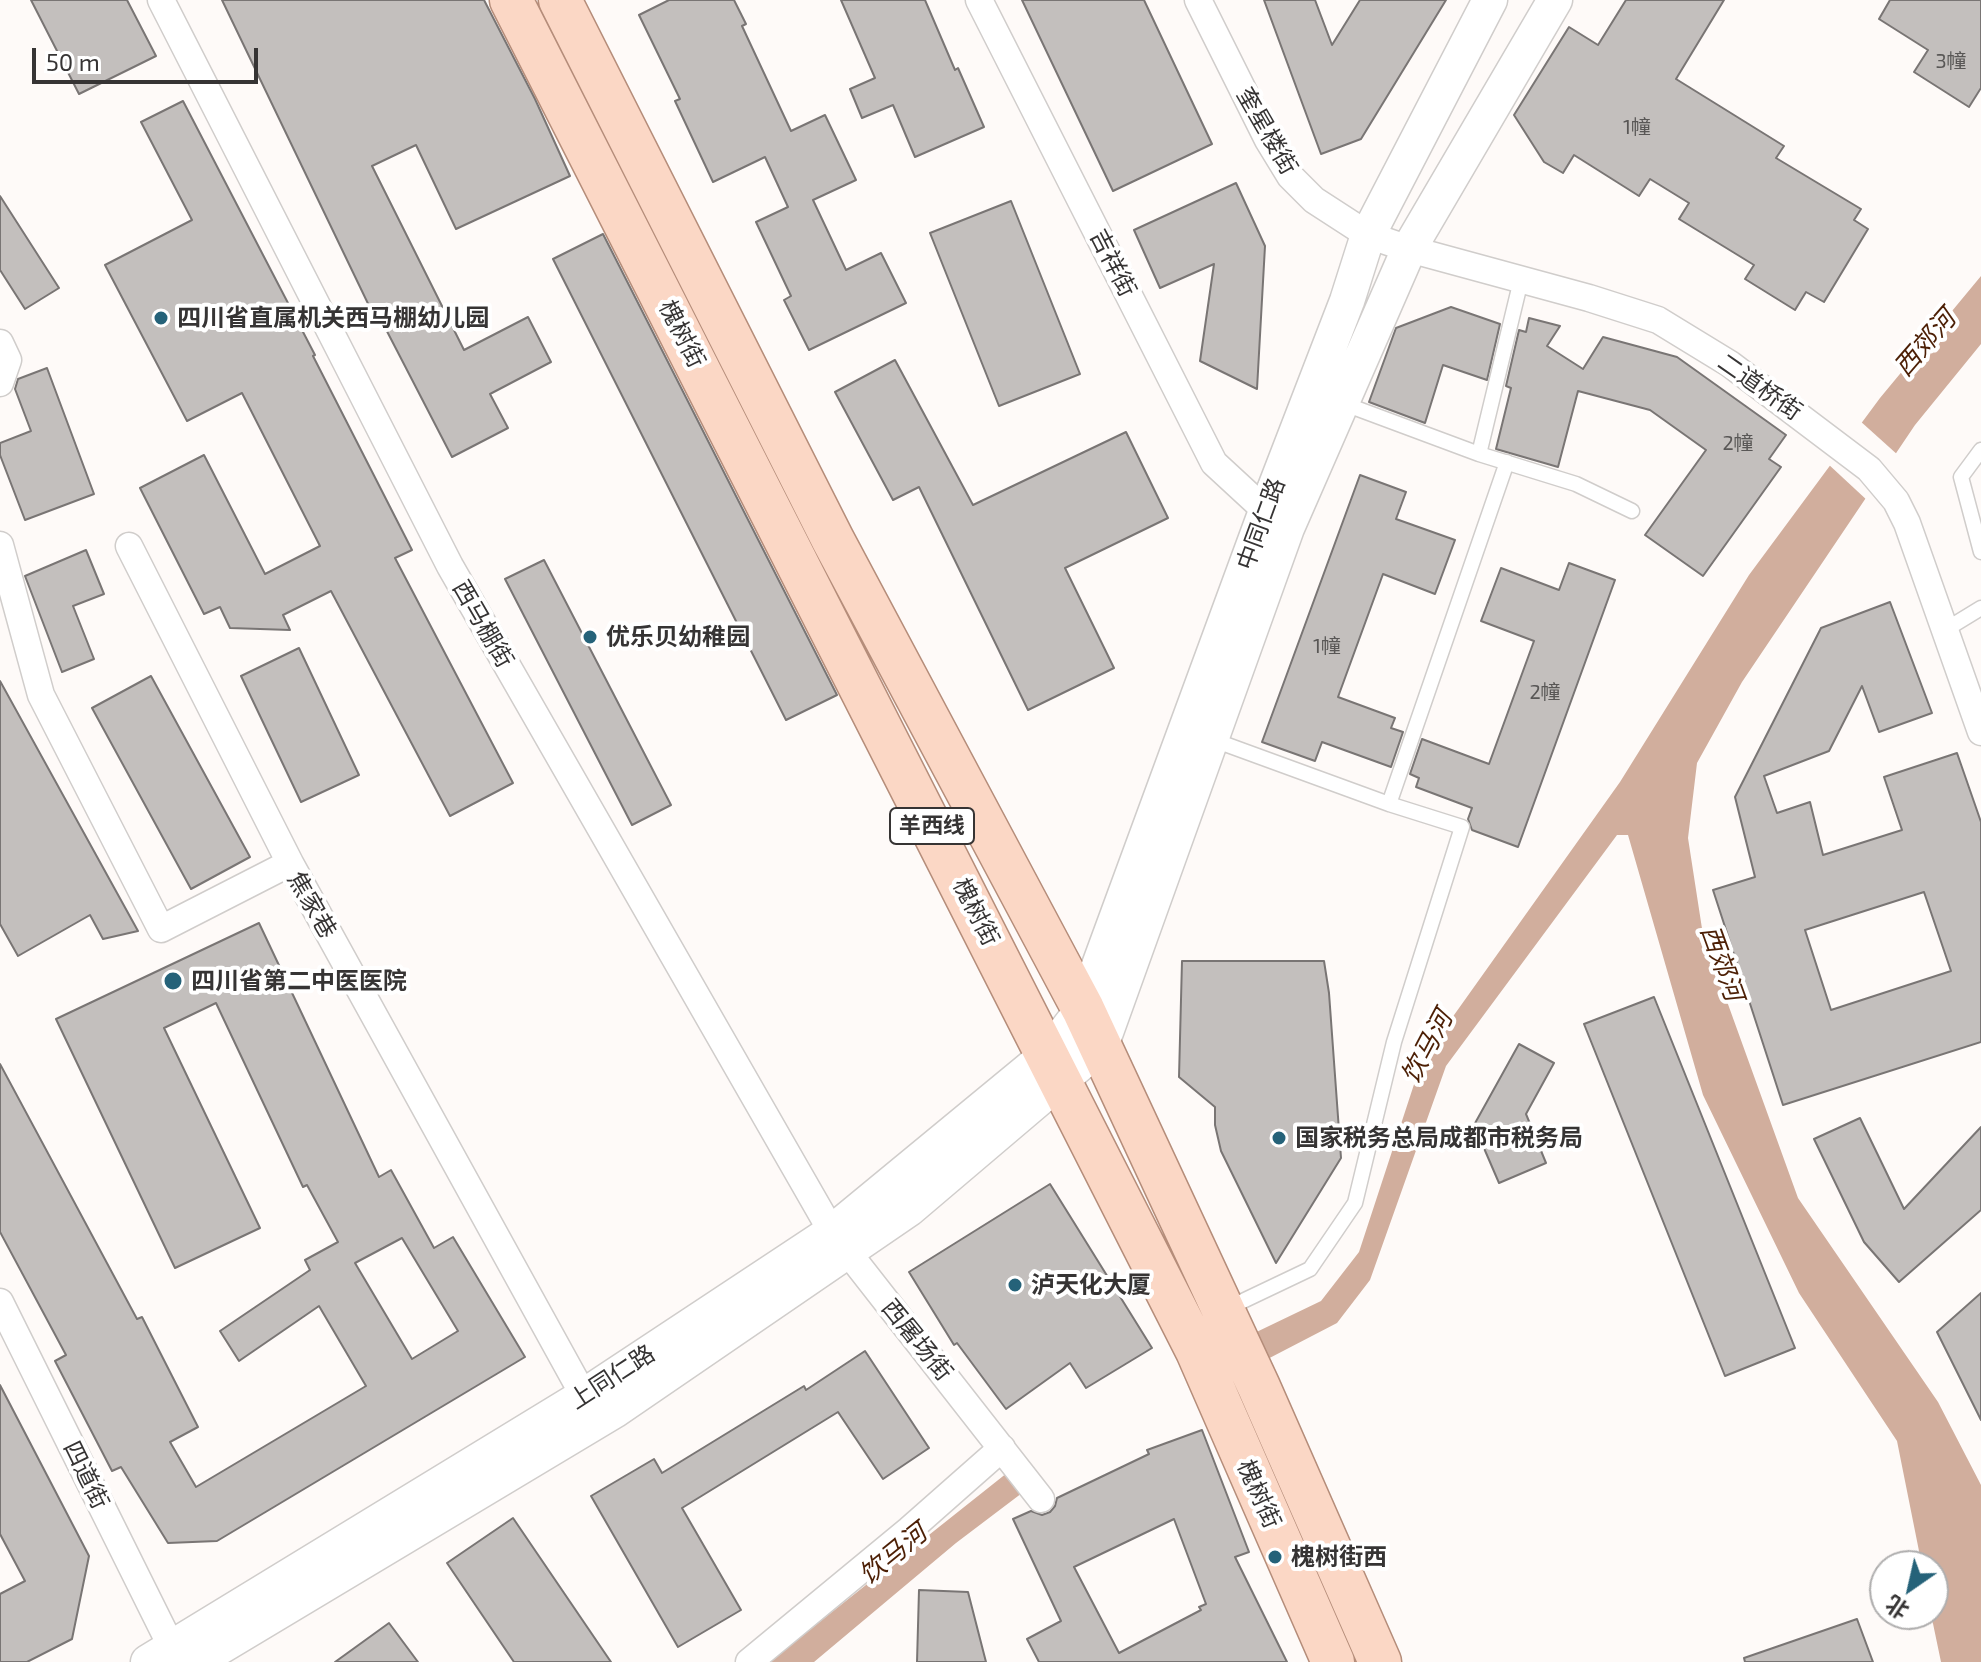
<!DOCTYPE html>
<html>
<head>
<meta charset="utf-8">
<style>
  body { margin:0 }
  #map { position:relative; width:1981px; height:1662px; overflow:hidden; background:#fefaf8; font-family:"Exo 2","Noto Sans SC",sans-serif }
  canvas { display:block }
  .north { position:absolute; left:1869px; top:1550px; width:80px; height:80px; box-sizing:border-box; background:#fff; border:2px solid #afaeae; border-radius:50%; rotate:214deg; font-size:22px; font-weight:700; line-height:32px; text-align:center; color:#363434 }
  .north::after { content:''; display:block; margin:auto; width:28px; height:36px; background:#256279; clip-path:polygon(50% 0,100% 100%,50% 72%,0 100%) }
  .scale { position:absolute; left:32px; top:48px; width:226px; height:36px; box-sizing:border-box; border:4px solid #363434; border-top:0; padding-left:10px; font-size:24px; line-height:28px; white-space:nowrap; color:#363434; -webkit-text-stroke:6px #fff; paint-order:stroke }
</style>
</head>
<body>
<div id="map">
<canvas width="1981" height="1662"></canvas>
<div class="north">北</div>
<div class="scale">50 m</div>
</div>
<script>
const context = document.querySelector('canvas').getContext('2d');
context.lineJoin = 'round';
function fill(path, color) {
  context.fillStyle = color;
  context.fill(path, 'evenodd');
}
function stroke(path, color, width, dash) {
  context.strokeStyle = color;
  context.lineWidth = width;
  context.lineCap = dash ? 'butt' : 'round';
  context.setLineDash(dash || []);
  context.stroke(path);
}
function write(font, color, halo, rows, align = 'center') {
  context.font = font + ' "Exo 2","Noto Sans SC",sans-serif';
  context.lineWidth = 8;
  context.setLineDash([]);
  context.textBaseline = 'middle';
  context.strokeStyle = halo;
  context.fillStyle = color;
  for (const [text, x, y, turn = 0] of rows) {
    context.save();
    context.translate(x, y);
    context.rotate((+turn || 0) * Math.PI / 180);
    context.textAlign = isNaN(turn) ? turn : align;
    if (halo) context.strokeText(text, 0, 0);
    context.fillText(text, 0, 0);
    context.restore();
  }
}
fill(new Path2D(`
  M1981,276V344L1915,425L1742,682L1697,763L1688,838L1703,935L1798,1198L1938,1402L1981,1485V1662H1941L1931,1614L1933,1566H1922L1897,1441L1799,1293L1703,1095L1628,835H1617L1446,1066L1370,1280L1337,1323L1258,1364L1244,1338L1321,1301L1359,1252L1422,1060L1620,782L1749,575L1880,398Z
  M1012,1469L1026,1490L956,1543L814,1662H769Z`), '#d1ae9d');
fill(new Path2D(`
  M1859,420L1899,456L1869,502L1827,463Z`), '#fefaf8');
const building = new Path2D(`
  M31,0H127L156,56L79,94Z
  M222,0H484L535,99L570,176L456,229L416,145L372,166L464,350L528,317L551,362L490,394L508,428L452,457L377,312L373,314Z
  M669,0H734L746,24L742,26L791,131L825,115L856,180L813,200L846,270L881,253L906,303L809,350L784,300L791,296L756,222L788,207L765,157L713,182L675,101L680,99L639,15Z
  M841,0H925L955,70L958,68L984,127L915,157L893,105L862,118L850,89L875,78Z
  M1022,0H1144L1212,144L1113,191Z
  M1264,0H1315L1332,45L1360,0H1446L1361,139L1321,154Z
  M1626,0H1724L1676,79L1784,146L1776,158L1861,209L1854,220L1868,229L1824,302L1806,292L1795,310L1745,279L1754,265L1679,219L1689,203L1650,179L1639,196L1574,155L1563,173L1544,162L1514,115L1569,27L1598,45Z
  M1890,0H1981V88L1969,107L1914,72L1928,50L1879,19Z
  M183,101L315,355L313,356L412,550L395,558L513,783L450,816L331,591L283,615L290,630L230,628L220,607L204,614L140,488L204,455L265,574L320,546L242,393L187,421L105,265L192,220L141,122Z
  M1236,183L1265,246L1257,389L1200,361L1214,264L1160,288L1134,230Z
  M0,196L59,288L25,309L0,270Z
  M1011,201L1080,374L999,406L930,233Z
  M603,234L837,695L786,720L553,259Z
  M1451,307L1500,324L1487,380L1443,365L1425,423L1369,402L1396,328Z
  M1529,318L1560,326L1547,346L1583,369L1603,337L1677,357L1786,435L1769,459L1781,467L1703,576L1645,535L1706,450L1650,410L1578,391L1558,467L1496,449L1511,388L1506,386L1519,330L1526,332Z
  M895,360L973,505L1126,432L1168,518L1065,568L1114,668L1028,710L919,487L893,500L835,392Z
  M47,368L94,494L25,520L0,455V443L31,431L15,389L18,379Z
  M1360,475L1406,492L1396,519L1455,540L1435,594L1383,574L1338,697L1395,718L1391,728L1403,732L1391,767L1322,742L1315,761L1262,742Z
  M86,550L104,594L73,606L94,659L62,672L25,576Z
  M544,560L671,805L632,825L505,579Z
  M1569,563L1615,580L1518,847L1472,830L1468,819L1472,808L1416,787L1419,778L1410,774L1422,739L1489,764L1534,641L1481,621L1501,568L1559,590Z
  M1890,602L1932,713L1879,732L1862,686L1829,751L1764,776L1777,813L1810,802L1823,855L1902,830L1884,777L1957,753L1981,822V1042L1783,1105L1713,890L1755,877L1735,797L1821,628ZM1924,892L1951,971L1831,1010L1805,930Z
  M299,648L359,775L301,802L241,676Z
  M151,676L250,857L191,889L92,708Z
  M0,681L138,931L103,939L90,915L18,956L0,924Z
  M259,923L379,1177L391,1170L434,1248L453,1237L525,1357L217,1541L168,1543L121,1467L112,1471L55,1361L66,1355L0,1232V1064L137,1319L142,1317L198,1427L170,1442L196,1487L366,1386L319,1306L239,1361L220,1331L310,1270L305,1260L338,1242L307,1185L303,1187L216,1003L164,1028L260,1228L175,1268L56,1019ZM402,1238L458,1331L412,1359L355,1263Z
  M1182,961H1324L1329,993L1341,1158L1276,1263L1221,1151L1215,1125V1107L1179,1077Z
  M1654,997L1795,1348L1725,1376L1584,1024Z
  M1519,1044L1554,1063L1526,1114L1546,1163L1499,1183L1474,1125Z
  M1860,1118L1904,1209L1981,1127V1210L1899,1282L1864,1242L1814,1139Z
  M1050,1184L1152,1348L1086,1388L1070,1363L1006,1409L957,1343L954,1345L909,1272Z
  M1981,1293V1420L1937,1332Z
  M865,1351L929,1448L883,1479L838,1412L682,1508L741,1610L678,1647L591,1496L654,1459L662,1473L804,1386L806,1390Z
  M0,1385L89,1556L72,1639L27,1662H0V1594L25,1581L0,1534Z
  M1202,1430L1249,1552L1235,1557L1287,1662H1039L1027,1639L1061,1621L1013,1519L1031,1511L1042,1515L1050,1512L1055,1506L1057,1498L1149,1454L1147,1450ZM1174,1519L1206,1604L1199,1607L1201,1610L1119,1653L1074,1567Z
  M513,1518L611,1662H514L447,1563Z
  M919,1590L968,1592L986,1662H917Z
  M1857,1619L1873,1662H1745L1744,1658Z
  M389,1623L418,1662H335Z`);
fill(building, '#c3bfbd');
stroke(building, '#797574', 2);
const service = new Path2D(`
  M1342,403L1479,454L1576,484L1632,511
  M1981,450L1961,477L1981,552
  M1479,454L1521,280
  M1945,630L1981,608
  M1211,739L1389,804L1507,462
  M1226,1309L1310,1269L1355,1203L1394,1042L1462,827L1389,804`);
const minor = new Path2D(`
  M161,0L450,566L832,1232L1041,1499
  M979,0L1214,463L1266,511
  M1198,0L1268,140L1290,176L1314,200L1368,235L1409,249L1589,298L1658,320L1730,364L1869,469L1896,501L1907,523L1981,732
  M0,343L8,360L0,383
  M0,545L41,695L161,929L290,863L584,1396
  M129,546L290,863
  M0,1302L179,1662
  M749,1662L909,1530L1002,1448`);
const tertiary = new Path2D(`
  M148,1662L584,1396L832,1232L1048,1054L1083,1009L1266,511L1347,301L1368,235L1490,0
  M195,1662L614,1411L909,1209L1101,1046L1287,528L1409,249L1555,0`);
const primary = new Path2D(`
  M511,0L1197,1351L1333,1662
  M560,0L833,540L1083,1009L1259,1387L1380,1662`);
stroke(service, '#d0cdcb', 17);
stroke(minor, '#d0cdcb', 29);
stroke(tertiary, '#d0cdcb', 37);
stroke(primary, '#b58d7a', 45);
stroke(service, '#fff', 14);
stroke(minor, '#fff', 26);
stroke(tertiary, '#fff', 34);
stroke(primary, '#fbd7c5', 42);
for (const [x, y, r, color] of [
  [161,318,8,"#256279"],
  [590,637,8,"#256279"],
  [173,981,10,"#256279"],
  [1279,1138,8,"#256279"],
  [1015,1285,8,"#256279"],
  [1275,1557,8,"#256279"]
]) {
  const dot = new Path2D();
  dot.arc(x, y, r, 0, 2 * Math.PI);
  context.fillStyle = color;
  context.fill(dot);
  stroke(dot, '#fff', 3);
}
write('20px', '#595756', null, [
  ["3幢",1951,61],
  ["1幢",1637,127],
  ["2幢",1738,443],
  ["1幢",1327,646],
  ["2幢",1545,692]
]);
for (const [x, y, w] of [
  [932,826,84]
]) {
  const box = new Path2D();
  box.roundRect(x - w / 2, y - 18, w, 36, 6);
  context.fillStyle = '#fff';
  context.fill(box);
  stroke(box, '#363434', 2);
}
write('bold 22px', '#363434', null, [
  ["羊西线",932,826]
]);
write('24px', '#363434', '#fff', [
  ["奎星楼街",1267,131,60],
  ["吉祥街",1113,263,63],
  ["槐树街",682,334,63],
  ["二道桥街",1760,387,35],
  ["中同仁路",1261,524,-70],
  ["西马棚街",483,624,60],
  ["焦家巷",312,905,60],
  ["槐树街",976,912,63],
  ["西屠场街",917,1340,51],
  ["上同仁路",612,1377,-33],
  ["四道街",86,1475,64],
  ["槐树街",1259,1494,66]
]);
write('bold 24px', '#363434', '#fff', [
  ["四川省直属机关西马棚幼儿园",177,318],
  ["优乐贝幼稚园",606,637],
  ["四川省第二中医医院",191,981],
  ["国家税务总局成都市税务局",1295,1138],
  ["泸天化大厦",1031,1285],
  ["槐树街西",1291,1557]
], 'left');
write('italic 26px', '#4c1f05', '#fff', [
  ["西郊河",1925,343,-49],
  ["西郊河",1722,963,70],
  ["饮马河",1427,1047,-62],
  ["饮马河",893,1554,-39]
]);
</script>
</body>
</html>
